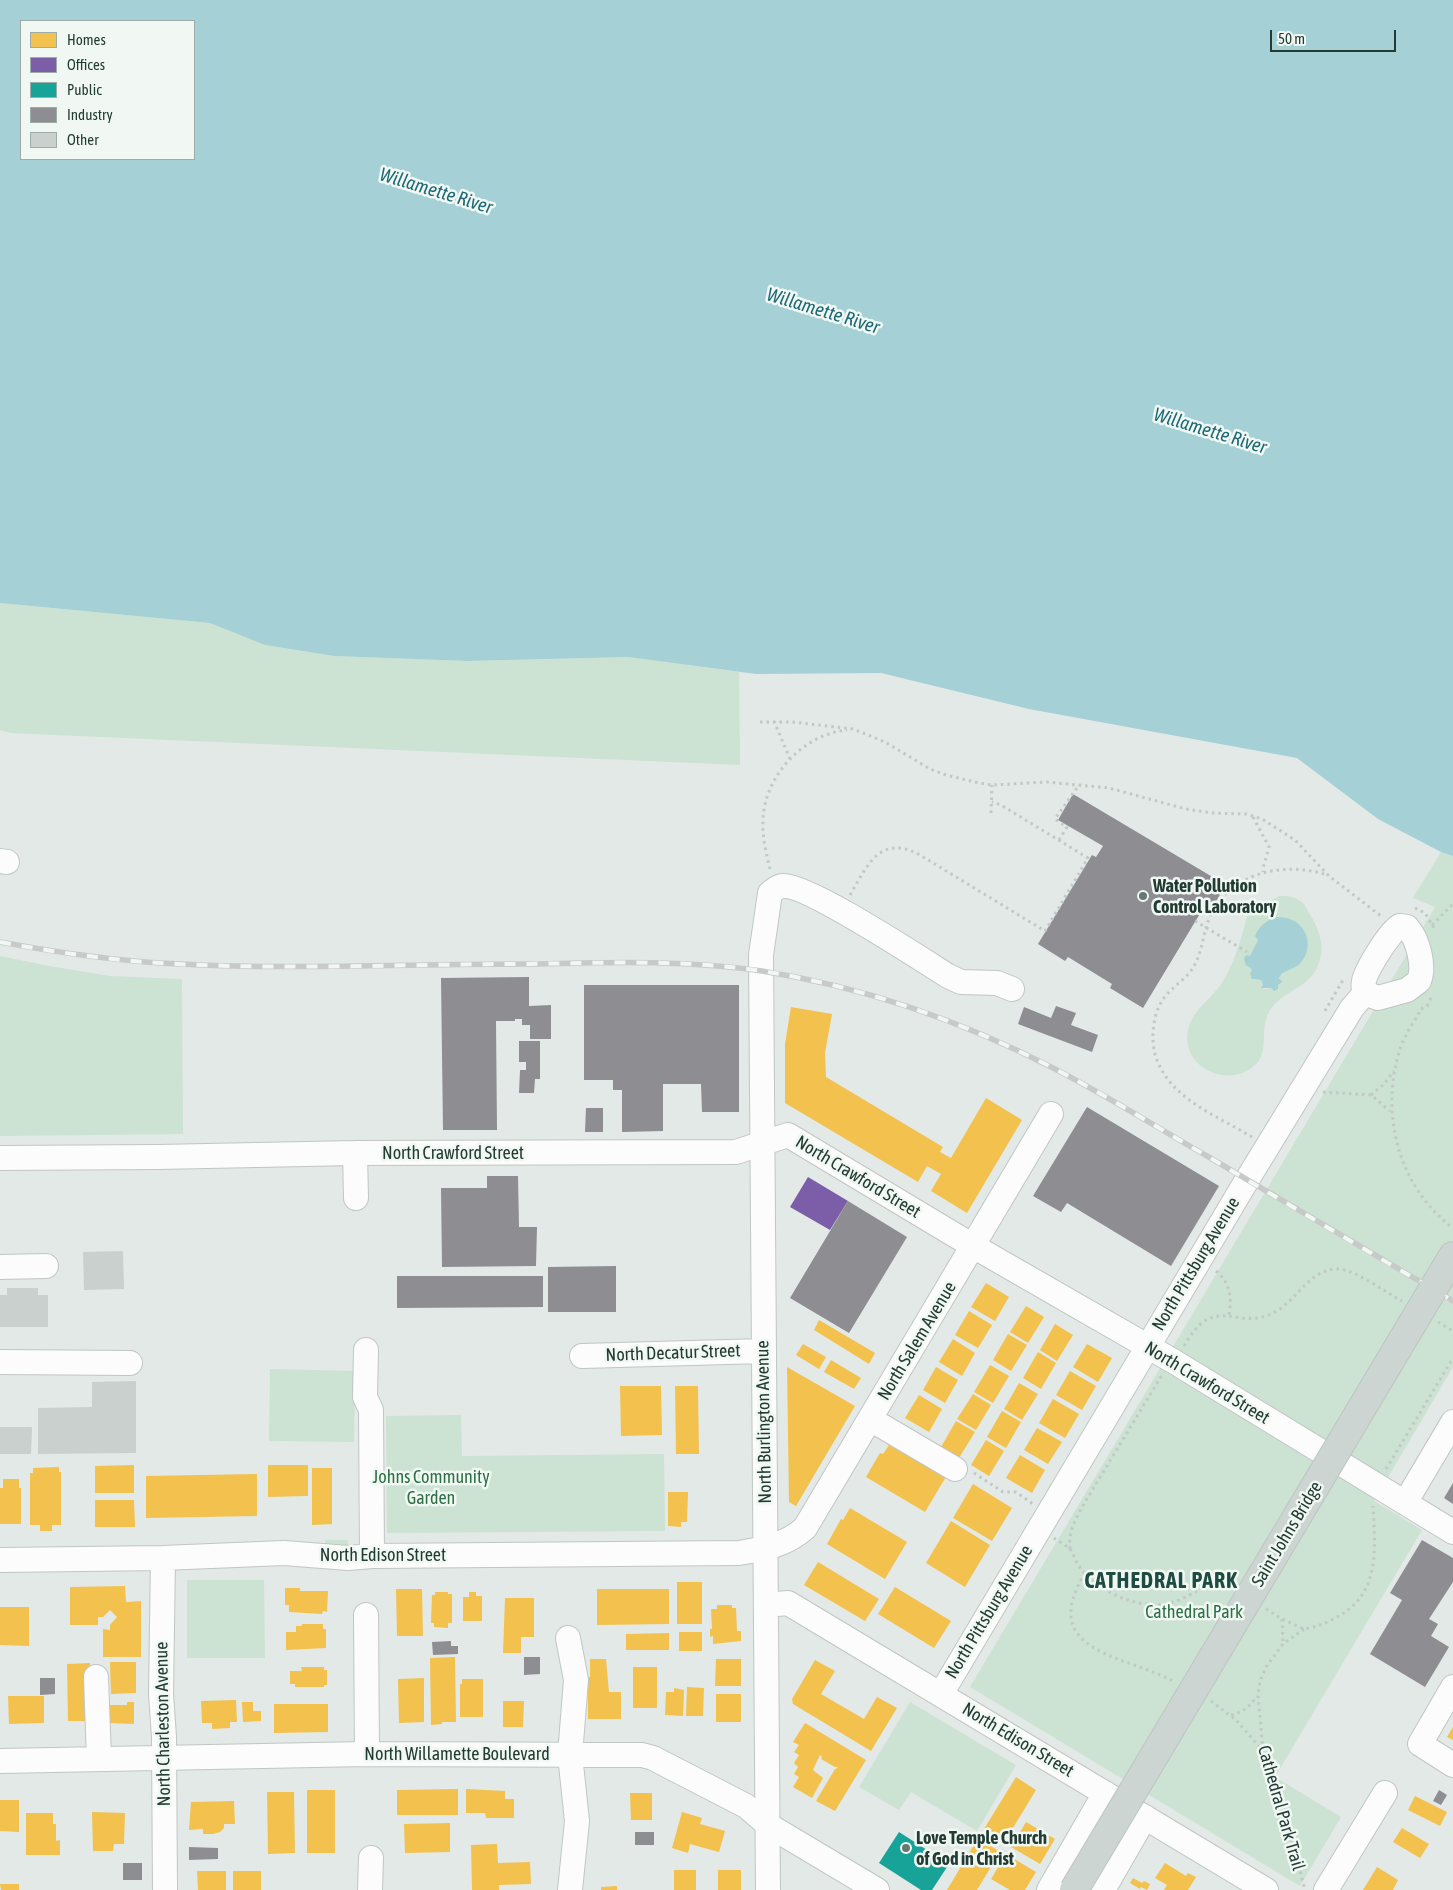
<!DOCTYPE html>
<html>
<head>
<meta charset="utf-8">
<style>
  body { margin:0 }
  #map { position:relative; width:1453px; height:1890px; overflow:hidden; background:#e3e9e6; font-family:"Asap Condensed",sans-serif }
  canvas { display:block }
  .legend { position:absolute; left:20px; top:20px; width:175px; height:140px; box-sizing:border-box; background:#f1f8f4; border:1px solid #9eaca7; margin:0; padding:6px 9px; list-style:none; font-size:15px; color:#223b33 }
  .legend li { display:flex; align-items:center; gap:10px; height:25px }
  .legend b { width:25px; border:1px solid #9eaca7 }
  .scale { position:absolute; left:1270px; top:30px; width:126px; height:22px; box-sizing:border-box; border:2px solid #223b33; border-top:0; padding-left:6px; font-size:15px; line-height:18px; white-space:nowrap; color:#223b33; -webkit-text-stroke:4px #f1f8f4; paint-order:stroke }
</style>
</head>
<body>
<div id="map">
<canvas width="1453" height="1890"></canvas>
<ul class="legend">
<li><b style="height:14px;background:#f2c14e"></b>Homes</li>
<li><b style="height:14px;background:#7b5ea7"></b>Offices</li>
<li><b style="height:14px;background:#17a398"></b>Public</li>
<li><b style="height:14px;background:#8d8d92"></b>Industry</li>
<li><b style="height:14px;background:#cad0cd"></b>Other</li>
</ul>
<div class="scale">50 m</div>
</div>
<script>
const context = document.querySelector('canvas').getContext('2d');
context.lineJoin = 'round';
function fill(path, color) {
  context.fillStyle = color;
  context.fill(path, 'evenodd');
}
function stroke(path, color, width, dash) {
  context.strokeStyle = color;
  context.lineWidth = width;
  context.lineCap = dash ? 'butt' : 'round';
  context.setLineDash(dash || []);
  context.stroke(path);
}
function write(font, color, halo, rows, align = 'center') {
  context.font = font + ' "Asap Condensed",sans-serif';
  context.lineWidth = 5;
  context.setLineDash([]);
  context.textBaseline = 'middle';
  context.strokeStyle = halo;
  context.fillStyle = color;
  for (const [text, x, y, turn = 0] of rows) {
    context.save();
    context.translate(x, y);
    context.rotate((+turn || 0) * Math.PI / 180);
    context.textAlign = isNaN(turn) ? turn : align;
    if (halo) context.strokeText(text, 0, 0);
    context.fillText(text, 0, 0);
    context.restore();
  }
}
fill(new Path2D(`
  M0,603L210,623L265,645L334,656L467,661L628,657L739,672L740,765L10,733L0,730Z
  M1441,852L1453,856V1367L1374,1501L1422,1530L1275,1777L1341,1817L1300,1886L970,1687L1435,907L1413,898Z
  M1279,896C1287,896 1293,896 1300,901C1304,903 1307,909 1309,913C1320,930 1327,950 1316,970C1305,990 1276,993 1267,1016C1261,1030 1268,1052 1257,1063C1231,1091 1180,1068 1188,1030C1192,1010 1213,998 1223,981C1236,960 1241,937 1248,914ZM1277,917C1313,918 1318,961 1284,971V973L1280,976V979L1283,981V983L1278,985V988L1273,991L1272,988L1264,989L1261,980H1253L1250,974L1252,969L1250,956L1258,940L1257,937Z
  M0,956L49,966L110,976L182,979L183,1134L0,1136Z
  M270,1369L355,1371L354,1442L269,1441Z
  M461,1415L462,1456L664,1454L665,1531L387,1533L386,1416Z
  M325,1540H348V1549L325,1547Z
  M187,1580H264L265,1658H187Z
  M910,1702L1016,1765L977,1831L911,1792L899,1810L859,1787Z`), '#cce2d2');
fill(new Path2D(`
  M0,0H1453V856L1441,852L1378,819L1297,758L1029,709L881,673L756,674L628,657L467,661L334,656L265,645L210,623L0,603ZM194,21V159H21V21Z
  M1277,917C1289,917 1298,921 1304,931C1311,942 1308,958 1297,966C1289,971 1283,970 1279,978L1283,982L1278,985V989L1274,991L1271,988H1261L1263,985L1261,980L1252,979L1250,974L1252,969L1246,965L1244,959L1246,955L1250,956L1258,940L1255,936C1260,925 1266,921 1277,917Z`), '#a5d0d5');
fill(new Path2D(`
  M791,1007L832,1014L825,1053L826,1077L943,1147L940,1152L951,1158L986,1098L1022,1120L967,1213L931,1191L941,1174L927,1166L918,1182L785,1103V1044Z
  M986,1283L1009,1297L995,1321L971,1307Z
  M1026,1306L1044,1317L1028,1343L1010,1332Z
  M969,1311L992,1325L978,1348L955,1335Z
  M819,1320L875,1353L869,1364L814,1330Z
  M1055,1324L1073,1335L1057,1361L1040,1350Z
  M1008,1334L1027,1345L1011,1371L993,1360Z
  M953,1339L975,1353L962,1376L939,1362Z
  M803,1344L826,1357L819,1369L796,1355Z
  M1087,1344L1112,1358L1098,1382L1073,1367Z
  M1038,1352L1056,1363L1041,1389L1023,1378Z
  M831,1360L861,1378L854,1389L824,1372Z
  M990,1365L1009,1376L993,1403L974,1392Z
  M787,1367L855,1406L796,1506L789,1502Z
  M936,1367L958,1380L945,1403L923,1390Z
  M1070,1371L1096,1386L1082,1410L1056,1395Z
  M1019,1383L1038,1394L1022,1420L1004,1409Z
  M620,1386H661L662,1435L621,1436Z
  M675,1386H698L699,1454H676Z
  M973,1394L991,1405L976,1430L957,1419Z
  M919,1395L942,1409L929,1432L905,1418Z
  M1053,1399L1079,1414L1065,1438L1039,1423Z
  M1002,1411L1021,1422L1006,1448L987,1437Z
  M956,1421L975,1432L959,1458L941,1447Z
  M1037,1428L1062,1442L1048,1464L1024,1450Z
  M986,1440L1004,1451L989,1476L971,1465Z
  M891,1442L947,1475L925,1512L866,1477L880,1453L883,1454Z
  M1020,1455L1045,1470L1032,1493L1006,1478Z
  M134,1465V1493H95V1466Z
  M268,1465H308V1496L268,1497Z
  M59,1467V1472H61V1525H52V1531H40V1525H30V1473H33V1468Z
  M312,1468H332V1524L312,1525Z
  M257,1474V1516L146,1518V1476Z
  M3,1479H19V1488H21V1524H0V1488H3Z
  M973,1484L1012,1508L992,1541L953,1518Z
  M668,1492H688L687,1522H681V1527L668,1526Z
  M95,1500H134L135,1527H95Z
  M850,1508L907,1542L885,1579L827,1544L841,1519L843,1520Z
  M951,1521L990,1545L965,1587L926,1563Z
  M818,1562L879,1599L865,1621L804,1585Z
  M677,1582H702V1624H677Z
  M125,1586L126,1602L141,1601V1657H103V1629L110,1630V1625L117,1617L110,1610L103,1617H98V1625H70V1587Z
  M895,1587L951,1621L934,1648L878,1614Z
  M285,1588H300V1591H328L327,1612L323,1611L322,1614L289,1612V1605H285Z
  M396,1589H422L423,1636H397Z
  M597,1589H669V1624L597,1625Z
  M435,1592H448V1594H452V1623H448V1628L434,1627V1623H431L432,1595H435Z
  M469,1592H476V1596H482V1621H463V1597H469Z
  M505,1598H534V1637H521V1653H503Z
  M717,1605H732V1608H736L737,1631H741V1641L713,1644V1636L710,1637V1629H712L711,1609H717Z
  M0,1607H29V1646L0,1645Z
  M302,1624H323V1629H326V1648L286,1650V1632H296V1626H302Z
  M679,1632H702V1651H679Z
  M669,1633V1650H626V1634Z
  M455,1657L456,1722H442V1724L431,1725L430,1658Z
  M590,1659H606L609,1692H621V1719H588V1677H590Z
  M716,1659H741V1686H715Z
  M815,1660L835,1671L821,1694L864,1719L877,1697L897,1708L871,1751L793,1704L792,1699Z
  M110,1662H136V1693L111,1694Z
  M90,1663L91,1721H68L67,1664Z
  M301,1667H324V1670H327V1685H324V1687H295V1684H290V1671H302Z
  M633,1667H657V1708H633Z
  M424,1678V1722L399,1723L398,1679Z
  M462,1679H483V1717H460V1684H462Z
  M687,1687L704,1688L703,1716H686Z
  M674,1688L684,1690L683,1716L665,1715L666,1692H674Z
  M716,1694H741V1722H716Z
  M8,1696H44V1723L9,1724Z
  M236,1700L237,1722H230V1728L212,1729V1723H202L201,1701Z
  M503,1701H524L523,1727H503Z
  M127,1702H134V1724L109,1723V1705H127Z
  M242,1702H253V1711H261V1721L243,1722Z
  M274,1704H328V1732L274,1733Z
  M805,1723L866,1760L835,1811L816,1801L835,1769H836L838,1767H835L821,1759L822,1757L820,1755L813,1770L823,1778L812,1798L793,1787L799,1777L794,1774L798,1767L794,1763L799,1755L794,1752L799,1745L793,1742Z
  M1453,1727V1740L1447,1737Z
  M1016,1777L1036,1790L1005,1841L984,1829Z
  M458,1789V1815H397V1790Z
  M466,1789L505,1791V1799H514V1818H486L485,1813H466Z
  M307,1790H335V1853H307Z
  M267,1792H294L295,1853L268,1854Z
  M630,1793H652V1820H631Z
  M1415,1796L1447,1812L1440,1826L1408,1810Z
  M0,1800H19V1832L0,1831Z
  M234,1801L235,1824H224V1828L220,1832L213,1834H203V1829L189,1830L191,1802Z
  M92,1812L125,1813L124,1844H114L113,1851H93Z
  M682,1812L702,1818L700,1824L725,1831L719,1852L690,1844L688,1853L672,1848Z
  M26,1813H53V1824H56V1841L60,1840V1855H26Z
  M1026,1822L1055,1839L1040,1864L1011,1847Z
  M450,1823V1852L405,1853L404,1824Z
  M1402,1828L1429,1844L1420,1858L1393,1842Z
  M978,1838L1000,1852L977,1890H947Z
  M497,1844L498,1863L530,1862L531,1884L499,1885V1890H472L471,1845Z
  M1006,1854L1036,1872L1025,1890H1010L991,1879Z
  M1165,1863L1186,1876L1188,1873L1196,1877L1188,1890H1164L1167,1885L1155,1878Z
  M1377,1867L1398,1880L1393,1890H1363Z
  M674,1870H696V1890H674Z
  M718,1870H741V1890H718Z
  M197,1871H226V1890H198Z
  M233,1871H261V1890H233Z
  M1133,1878L1142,1883L1144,1881L1150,1884L1147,1890L1141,1887L1140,1889L1130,1883Z
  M0,1884H19V1890H1Z
  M617,1886V1890H601V1887Z`), '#f2c14e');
fill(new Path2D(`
  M808,1177L848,1201L830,1230L790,1207Z`), '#7b5ea7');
fill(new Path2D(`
  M899,1832L949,1864L932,1890H921L879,1863Z`), '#17a398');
fill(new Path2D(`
  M1073,794L1226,885L1210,911L1204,907L1143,1008L1110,988L1112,984L1068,957L1065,961L1038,944L1092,855L1096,857L1103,846L1058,820Z
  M529,977V1006L551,1005V1039H530V1025H522V1019H515V1021H496L497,1130H443L441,978Z
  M584,985H739V1112H702L701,1084H663V1131L622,1132V1090H613V1080H584Z
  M1056,1006L1076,1013L1071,1025L1098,1035L1092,1052L1018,1024L1024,1007L1051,1018Z
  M519,1041H540V1079H535L534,1093H519L520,1070H526V1062H519Z
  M1087,1107L1219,1186L1171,1266L1067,1203L1061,1212L1033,1196Z
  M586,1108H603V1132H585Z
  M487,1176H518L519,1227H537L536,1266L442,1267L441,1188H487Z
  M848,1201L907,1237L849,1333L790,1298Z
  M616,1266V1312H548V1267Z
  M397,1276H543V1307L397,1308Z
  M1453,1483V1504L1444,1498Z
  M1422,1540L1453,1558V1582L1429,1619L1438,1624L1431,1636L1449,1647L1425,1687L1370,1654L1402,1600L1390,1593Z
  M451,1641V1646H458V1654L433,1655L432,1642Z
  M524,1657H540V1674L524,1675Z
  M40,1678H55V1694L40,1695Z
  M1439,1790L1447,1795L1441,1805L1433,1801Z
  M635,1832H654V1845H635Z
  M189,1847L218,1848V1859L189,1860Z
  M123,1863H142V1880H123Z`), '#8d8d92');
fill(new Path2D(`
  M123,1251L124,1289L84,1290L83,1252Z
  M7,1288H38V1295H48V1327H0V1295H7Z
  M136,1381V1453L38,1454V1408L92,1407V1382Z
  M0,1427H32L31,1454H0Z`), '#cad0cd');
const minor = new Path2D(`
  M0,861L7,862
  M1400,926L1407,927C1418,939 1425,966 1419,981L1407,990L1378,998L1365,993C1363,989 1363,986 1364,981C1366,970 1390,931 1400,926Z
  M355,1153L356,1198
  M0,1158L158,1157L355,1153L736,1152L788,1135L973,1246L1173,1361L1453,1532
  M0,1267L46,1266
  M366,1350L365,1397L371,1410L372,1556
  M582,1356L764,1351
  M0,1362L130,1363
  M870,1419L955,1469
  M1405,1503L1453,1422
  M163,1558L161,1694L164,1737L165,1890
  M0,1560L163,1558L284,1553L348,1558L372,1556L739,1553C764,1549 786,1545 805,1528L1051,1114
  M766,1605L788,1603L1266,1890
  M366,1615L367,1754
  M568,1638L576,1680L570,1755L577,1821L570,1890
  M96,1677L99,1759
  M1453,1687L1420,1744L1453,1765
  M941,1694L1247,1180L1352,1008L1365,993
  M0,1761L367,1754L642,1755L653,1758L746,1806L768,1825L877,1890
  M370,1890L371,1858
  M768,1890L761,955L770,893C774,890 778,886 783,886C807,884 921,959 948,976L961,982L997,983L1012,989
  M1049,1890L1105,1793
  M1103,1890L1145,1817
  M1326,1890L1385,1793`);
const major = new Path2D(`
  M1433,1289L1453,1256`);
stroke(minor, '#c0c6c3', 26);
stroke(major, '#bcc5c2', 30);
stroke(new Path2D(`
  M774,721L790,759
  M760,722H792L853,729L885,742L930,769L946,775L979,783L992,785L1047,782L1109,788L1186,809L1212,813L1246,814L1262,819L1295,840L1329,876L1381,916
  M991,813L992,785
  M1253,817L1269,847L1263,868V872
  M1059,840L1067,827L1055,819L1079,785
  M770,869C766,853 762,836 763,819C765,775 804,734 847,730
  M850,895C867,866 880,833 920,855L1045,931L1088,858L1001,805L992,802
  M1415,908L1425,913L1434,928
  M1195,921L1247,952
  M1432,925L1453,904
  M1431,998L1427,1006L1421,1009C1415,1021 1406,1033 1401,1046C1379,1111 1397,1186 1453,1228
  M1325,1011L1343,980
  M1323,1092L1371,1095L1390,1111
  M1371,1095L1383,1085L1394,1071
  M1252,1137C1218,1116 1172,1100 1157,1060C1150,1043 1152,1013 1164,998C1172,987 1185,980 1193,968C1203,951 1203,931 1211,914C1232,872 1285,861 1327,875
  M1216,1271C1230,1282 1232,1298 1229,1315
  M1438,1322L1453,1331
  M1184,1346C1215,1291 1236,1332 1273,1313C1298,1301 1308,1269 1338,1269C1354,1269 1387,1293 1402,1301
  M1386,1469L1453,1358
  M974,1473L1003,1492H1016L1033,1504
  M1054,1538C1059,1542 1066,1545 1070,1549C1074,1554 1075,1561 1079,1566C1090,1581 1108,1593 1125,1599C1139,1604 1156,1607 1170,1603C1192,1598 1207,1578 1230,1589
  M1070,1549C1068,1533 1075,1521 1082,1507L1162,1375
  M1085,1573C1036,1653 1126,1655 1175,1682
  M1266,1609L1282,1619L1304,1629C1316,1627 1327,1623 1337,1617C1381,1594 1375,1548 1373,1506
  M1282,1619L1283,1644
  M1304,1629L1283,1644L1266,1667L1260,1681L1258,1695L1263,1751L1267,1768L1284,1810L1305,1890
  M1211,1701L1236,1720L1263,1751
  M1231,1715C1244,1712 1250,1706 1257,1696`), '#c0c9c5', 3, [2.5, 4]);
stroke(minor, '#fbfcfb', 24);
stroke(major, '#cdd5d2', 28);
const rail = new Path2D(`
  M0,942C48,951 96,958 145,962C270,971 398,964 523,964C602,963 683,959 762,971C863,987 962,1021 1053,1068C1106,1095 1156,1127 1207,1156C1289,1205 1371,1253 1453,1301`);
stroke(rail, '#c7cac9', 5.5);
stroke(rail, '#f1f8f4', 4, [11]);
const majorBridge = new Path2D(`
  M1074,1890L1433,1289`);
stroke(majorBridge, '#bcc5c2', 30, []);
stroke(majorBridge, '#cdd5d2', 28);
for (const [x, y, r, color] of [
  [1143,896,5,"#667872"],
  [906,1848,5,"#667872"]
]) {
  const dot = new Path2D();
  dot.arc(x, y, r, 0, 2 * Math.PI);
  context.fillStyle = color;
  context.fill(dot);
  stroke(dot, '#f1f8f4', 2);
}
write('bold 18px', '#223b33', '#f1f8f4', [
  ["Water Pollution",1153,886],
  ["Control Laboratory",1153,907],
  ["Love Temple Church",916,1838],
  ["of God in Christ",916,1859]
], 'left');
write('18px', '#223b33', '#f1f8f4', [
  ["North Crawford Street",453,1153],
  ["North Crawford Street",858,1177,31],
  ["North Pittsburg Avenue",1196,1264,-59],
  ["North Salem Avenue",917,1341,-59],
  ["North Decatur Street",673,1353,-2],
  ["North Crawford Street",1207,1383,31],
  ["North Burlington Avenue",764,1422,-91],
  ["Saint Johns Bridge",1287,1534,-59],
  ["North Edison Street",383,1555],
  ["North Pittsburg Avenue",989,1612,-59],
  ["North Charleston Avenue",163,1724,-91],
  ["North Edison Street",1018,1740,31],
  ["North Willamette Boulevard",457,1754],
  ["Cathedral Park Trail",1281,1808,74]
]);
write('18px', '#2d7045', '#f1f8f4', [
  ["Johns Community",431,1477],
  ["Garden",431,1498],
  ["Cathedral Park",1194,1612]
]);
write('italic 19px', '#1e6975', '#f1f8f4', [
  ["Willamette River",436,191,17],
  ["Willamette River",823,311,17],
  ["Willamette River",1210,431,17]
]);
context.letterSpacing = '1px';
write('bold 22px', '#1f4c40', '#f1f8f4', [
  ["CATHEDRAL PARK",1161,1581]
]);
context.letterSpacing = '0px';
</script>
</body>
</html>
